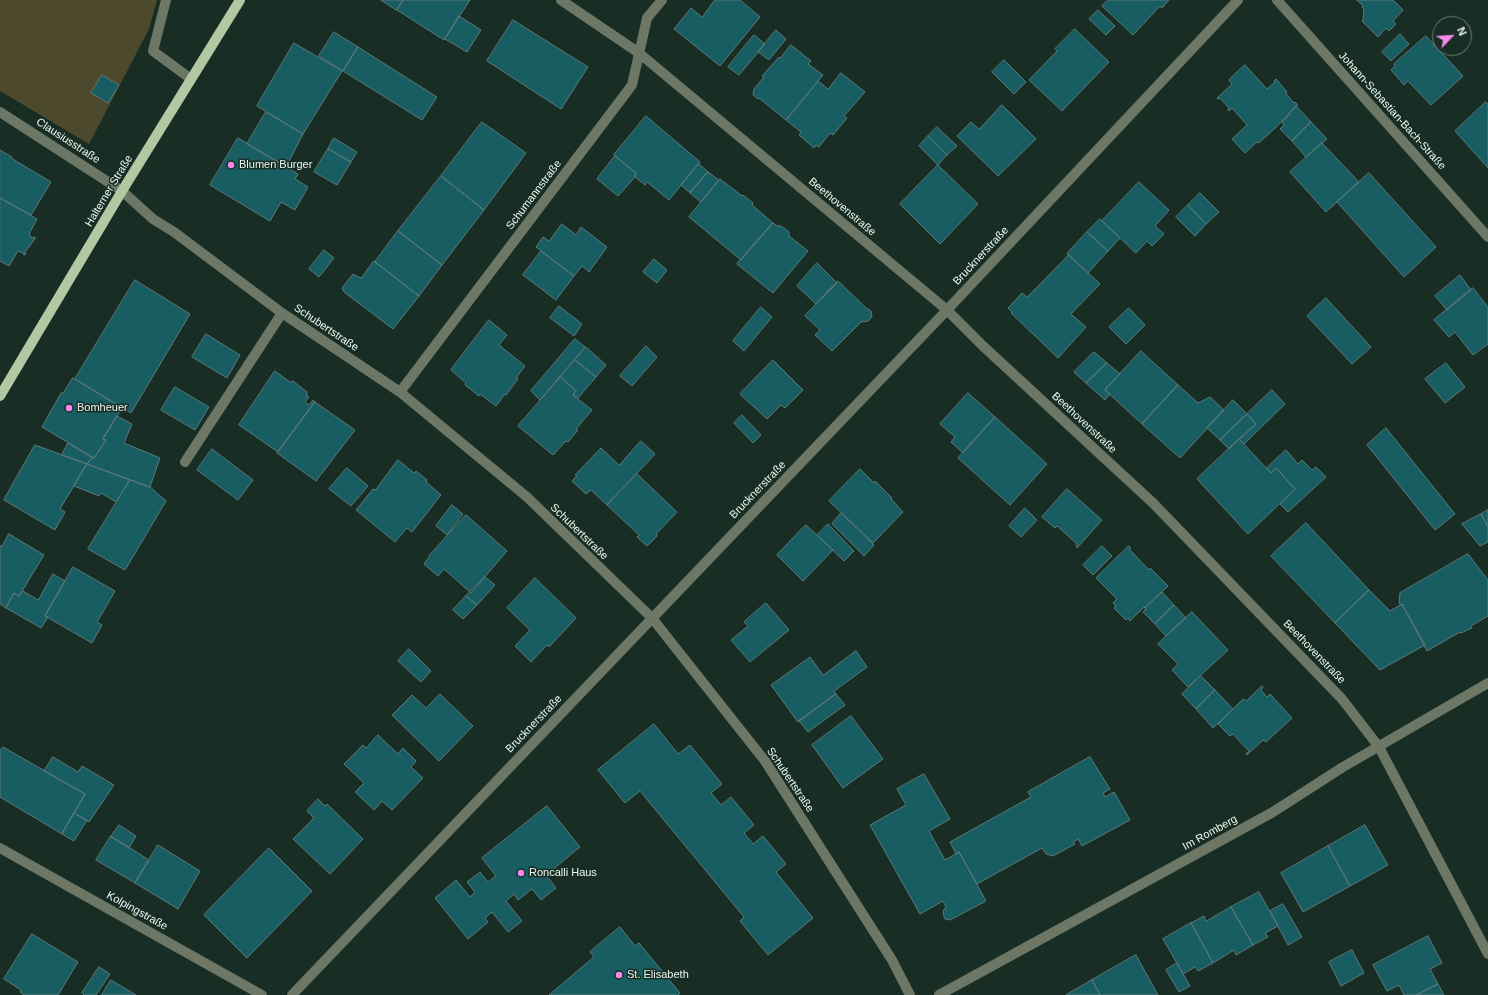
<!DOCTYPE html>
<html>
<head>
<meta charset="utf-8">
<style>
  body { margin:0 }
  #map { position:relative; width:1488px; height:995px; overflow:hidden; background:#182d24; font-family:Helvetica,sans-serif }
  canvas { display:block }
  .north { position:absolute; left:1432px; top:16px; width:40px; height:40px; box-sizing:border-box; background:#182d24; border:1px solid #6c7e76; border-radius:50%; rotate:65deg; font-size:11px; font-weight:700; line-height:16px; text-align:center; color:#ebf8f2 }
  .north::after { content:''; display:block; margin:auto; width:14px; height:18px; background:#f888eb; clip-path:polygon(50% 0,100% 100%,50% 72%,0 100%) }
</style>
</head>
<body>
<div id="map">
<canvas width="1488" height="995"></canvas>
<div class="north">N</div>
</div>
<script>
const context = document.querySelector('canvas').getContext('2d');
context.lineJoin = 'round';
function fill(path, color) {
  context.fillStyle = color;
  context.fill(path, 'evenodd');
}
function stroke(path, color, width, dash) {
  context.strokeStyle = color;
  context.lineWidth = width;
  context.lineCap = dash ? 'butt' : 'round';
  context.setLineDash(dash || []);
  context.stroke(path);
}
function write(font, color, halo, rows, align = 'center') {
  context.font = font + ' Helvetica,sans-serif';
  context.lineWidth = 3;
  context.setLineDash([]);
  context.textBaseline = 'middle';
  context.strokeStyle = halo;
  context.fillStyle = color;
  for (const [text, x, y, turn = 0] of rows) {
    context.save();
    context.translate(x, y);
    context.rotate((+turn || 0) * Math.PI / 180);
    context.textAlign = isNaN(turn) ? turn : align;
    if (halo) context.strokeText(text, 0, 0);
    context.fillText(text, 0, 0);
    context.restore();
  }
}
fill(new Path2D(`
  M0,0H157L149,29L89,144L0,91Z`), '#4d492d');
const building = new Path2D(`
  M381,0H403L397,10Z
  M403,0H470L444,40L397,10Z
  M715,0H740L760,17L720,66L674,29L691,8L702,17Z
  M1108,0H1169L1162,8L1160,6L1133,35L1102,6Z
  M1357,0H1393L1403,10L1393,21L1396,24L1389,31L1386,28L1378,37L1362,21L1363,20L1364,9L1362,7L1363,6Z
  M1098,10L1115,26L1106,35L1089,19Z
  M459,16L481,30L467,52L445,39Z
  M513,20L588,67L561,109L487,61Z
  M1075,29L1109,62L1062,111L1029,80L1057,51L1055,49Z
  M776,30L786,39L769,60L758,52Z
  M334,32L358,47L343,71L319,56Z
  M1400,34L1409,44L1391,61L1382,52Z
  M754,35L765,44L739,75L728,67Z
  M1426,36L1463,76L1431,105L1408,81L1404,85L1391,70L1395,66L1394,64Z
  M294,43L342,71L303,134L257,106Z
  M791,45L811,61L808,64L823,75L786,120L759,98L758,99L753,95L754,89L764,77L762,76L779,57L780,58Z
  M358,47L437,97L422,120L343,71Z
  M1004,60L1026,82L1014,94L992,72Z
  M1245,65L1267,89L1275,82L1274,81L1276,79L1287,92L1286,94L1294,103L1295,102L1298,105L1289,113L1290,114L1259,143L1257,142L1245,153L1232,139L1247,125L1232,108L1229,111L1228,110L1229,108L1220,98L1218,99L1217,98L1232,84L1229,80Z
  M841,73L865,92L844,116L847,118L833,135L830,133L819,147L816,145L814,148L799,135L801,132L786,120L818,81L828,89Z
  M102,75L119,85L108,103L91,93Z
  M1486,102L1488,104V168L1455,131Z
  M1002,105L1036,139L998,176L957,136L971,122L979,129Z
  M1296,106L1311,122L1292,141L1280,129L1284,125L1282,122Z
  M266,112L303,134L286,167L247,144Z
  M646,116L700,162L669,200L647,182L645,185L634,176L636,173L614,155Z
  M482,122L526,153L484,210L441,176Z
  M1311,122L1327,139L1306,157L1292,141Z
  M937,127L957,146L947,155L928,136Z
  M928,136L947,155L938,165L919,146Z
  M238,138L298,174L295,179L308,187L295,210L281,202L270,221L210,185Z
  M334,138L357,152L351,162L328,149Z
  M1322,143L1359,182L1326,212L1290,172Z
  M328,149L351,162L337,185L314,172Z
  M0,150L12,157L11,158L51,182L31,215L0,198Z
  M615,156L636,173L635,177L618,196L597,179Z
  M699,164L708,172L690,193L681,185Z
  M938,165L978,204L940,244L900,204Z
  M708,172L719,180L701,202L690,193Z
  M1369,173L1436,247L1404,277L1337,202Z
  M441,176L484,210L442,265L398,231Z
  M720,179L742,196L743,195L753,203L752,205L773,223L741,260L689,217Z
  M1139,182L1169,210L1155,226L1164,234L1152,246L1147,241L1136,253L1102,221Z
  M1200,193L1219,212L1206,224L1188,205Z
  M0,198L37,219L29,234L32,238L35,237V239L25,252L26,254L24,255L23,253L18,251L9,266L0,261Z
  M1188,205L1206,224L1195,236L1176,217Z
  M1100,219L1120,238L1108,251L1087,232Z
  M773,223L777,226H781L789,232V236L808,251L773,293L737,264Z
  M562,224L576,235L581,227L607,247L589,272L582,266L574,276L536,247L543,237L549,241Z
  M398,231L442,265L419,296L375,262Z
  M1087,232L1108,251L1088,273L1067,254Z
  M324,250L334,258L319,277L309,269Z
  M541,251L574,276L556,300L523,275Z
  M1069,255L1100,284L1071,314L1086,327L1058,358L1011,313L1012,312L1008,308L1022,293L1027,297Z
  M654,259L667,270L657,283L643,272Z
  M374,261L419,296L393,329L344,292L342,288L353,274L361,278Z
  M817,263L837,283L816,304L797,286Z
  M1460,275L1471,290L1447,310L1435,296Z
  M135,280L190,314L131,413L75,379Z
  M838,281L866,308L871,311L872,317L868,321L861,322L832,351L815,335L820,330L805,316Z
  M1473,288L1488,307V344L1473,355L1455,332L1449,337L1434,320Z
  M1326,298L1371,347L1352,364L1307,316Z
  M559,306L582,324L574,336L550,318Z
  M761,307L772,317L744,351L733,341Z
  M1129,308L1145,325L1126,344L1109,327Z
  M489,320L507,335L499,345L525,366L516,378L518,379L506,395L505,394L496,406L480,394L479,396L465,385L466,383L451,370Z
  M206,334L240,355L227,378L192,357Z
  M575,339L585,347L540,400L531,391Z
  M646,346L657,357L632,386L620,376Z
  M586,347L606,365L596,377L575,360Z
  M1141,351L1178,385L1142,424L1105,390Z
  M1094,352L1107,363L1086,383L1074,372Z
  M575,360L596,377L578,398L573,395L576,391L561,377L559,378Z
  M773,360L803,390L785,408L781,405L767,419L740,394Z
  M1107,363L1120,374L1105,390L1110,394L1105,400L1086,383Z
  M1446,363L1465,387L1445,403L1425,379Z
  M275,371L290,382L293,381L307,392V396L309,397L305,402L309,405L313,400L315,402L278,452L239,425Z
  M561,377L576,391L573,395L592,410L576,429L578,430L568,442L566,441L553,455L518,426Z
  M73,378L122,408L103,439L106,440L94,458L42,427L61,393H63Z
  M1178,385L1198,403L1210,397L1224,410L1180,458L1142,424Z
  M175,387L209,407L195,430L161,410Z
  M1272,390L1285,404L1244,444L1239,439L1256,424L1247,414Z
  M968,393L995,417L963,453L951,442L955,437L940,424Z
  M1233,400L1247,414L1220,440L1207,428Z
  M315,402L355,430L316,481L277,453Z
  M1247,414L1256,424L1229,449L1220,440Z
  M742,415L761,435L753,443L734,423Z
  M117,416L132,424L124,443L160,458L150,487L87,464L92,458H94L106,440L103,439Z
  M995,417L1047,464L1010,505L958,458Z
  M1386,428L1455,514L1435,530L1367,445Z
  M1239,439L1271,473L1276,468L1295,489L1248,534L1197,479Z
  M641,441L655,454L607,505L591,490L586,494L572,481L577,476L575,475L601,448L619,465Z
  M68,443L92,458L87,464L62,455Z
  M35,445L87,464L60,509L65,512L55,530L4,500Z
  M212,449L253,480L238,500L197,470Z
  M1286,450L1298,464L1302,460L1312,470L1316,467L1326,477L1288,512L1280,504L1295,489L1276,468L1271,473L1267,468Z
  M398,460L414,473L416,471L427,480L426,482L441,495L412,532L407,528L395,542L356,510L373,489L375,490Z
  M87,464L130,480L116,502L101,493L99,496L74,486Z
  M347,468L368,486L351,506L329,489Z
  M860,469L874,483L875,481L892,498L891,499L903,512L873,543L829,501Z
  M637,474L677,512L656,534L657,536L647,546L637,537L639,535L607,505Z
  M130,480L150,487L166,501L125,570L88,549Z
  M1067,489L1102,520L1077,548L1076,546L1077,544L1057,526L1055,528L1042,517Z
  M452,505L463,514L447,535L436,526Z
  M1025,508L1037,520L1021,537L1009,526Z
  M1488,510V527L1481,514Z
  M841,513L874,545L864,556L832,524Z
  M1481,514L1488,527V542L1480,546L1462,524Z
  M466,515L507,551L471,593L444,569L438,576L424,564L429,557V556Z
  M1306,523L1369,590L1335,623L1271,556Z
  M828,524L854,551L844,561L817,535Z
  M806,525L833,550L803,581L777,555Z
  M9,534L44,555L19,596L14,593L6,608L0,604V546H2Z
  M1102,546L1112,556L1093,575L1083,565Z
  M1129,546L1131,548L1129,549L1149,570L1150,568L1168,586L1145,608L1144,607L1130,621L1128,618L1126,620L1114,608L1116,606L1113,603L1117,599L1096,578Z
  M1468,554L1488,580V616L1471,626L1472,628L1461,633L1460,632L1427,651L1402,604L1401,605L1399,603L1400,593Z
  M73,567L115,591L97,622L102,625L92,643L45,616Z
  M53,574L65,581L45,616L48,617L41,628L6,608L14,593L19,596L23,591L38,600Z
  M485,577L495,585L477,605L466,596Z
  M535,578L576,618L549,647L547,645L531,662L515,646L530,630L507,608Z
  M1369,590L1390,611L1402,604L1425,645L1380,670L1335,623Z
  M1162,592L1174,605L1155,624L1143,612L1146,609L1145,608Z
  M466,596L477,605L463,619L453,610Z
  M766,603L789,630L750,662L731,640L748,626L744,622Z
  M1174,605L1186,618L1166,636L1155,624Z
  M1192,612L1228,650L1188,687L1172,670L1178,664L1158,644Z
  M409,649L431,671L421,682L398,661Z
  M856,651L867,667L834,691L836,694L798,722L771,685L810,657L823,675Z
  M1201,676L1215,690L1196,709L1182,694Z
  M1262,686L1263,687L1261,690L1267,697L1270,694L1292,718L1266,742L1263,740L1247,755L1246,754L1249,751L1233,734L1230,736L1218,724L1241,701L1244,699L1246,701Z
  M1215,690L1233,709L1213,728L1196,709Z
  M440,694L473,726L439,761L392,715L412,695L426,708Z
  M836,694L845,705L808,732L799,721Z
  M851,716L883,759L843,788L812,745Z
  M654,724L678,754L690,745L722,784L711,793L721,805L731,797L754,825L744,833L753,844L763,836L786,864L776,872L813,918L768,955L740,921L744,917L640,791L625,803L598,770Z
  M378,735L398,754L403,748L416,761L411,767L423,778L392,810L382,801L374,810L355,792L364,783L344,764L363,745L366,748Z
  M3,747L85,794L62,834L0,797V751Z
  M53,757L78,772L82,766L114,785L89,822L74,813L85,794L44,771Z
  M1090,757L1110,789L1103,793L1105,797L1114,792L1130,820L1082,846L1078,839L1073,842L1075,844L1053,856L1046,854L1042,848L977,884L959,852L956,854L950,842L1031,797L1028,792Z
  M924,774L950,819L929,831L945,860L959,852L986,901L950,920L945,919L944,917L943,911L946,907L943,901L920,914L870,825L906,805L897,789Z
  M318,799L325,806L327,804L363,839L330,874L293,839L314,818L307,811Z
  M547,806L580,847L546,875L556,888L541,900L532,889L518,900L514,894L506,901L522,921L508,932L492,912L485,918L488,922L468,939L435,898L456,880L470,897L475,892L467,882L480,872L488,882L496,876L482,858Z
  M74,813L87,820L74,841L62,834Z
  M119,825L136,836L129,848L111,837Z
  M1365,825L1388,865L1350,886L1328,846Z
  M111,836L149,860L135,883L96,860Z
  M158,845L200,871L178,909L135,883Z
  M1328,846L1350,886L1303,912L1281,873Z
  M269,848L312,891L247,958L204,915Z
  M1259,892L1278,926L1265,933L1268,937L1253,945L1231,907Z
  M1283,904L1302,937L1288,945L1270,911Z
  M1231,907L1253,945L1236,955L1234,950L1213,963L1191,923L1204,916L1206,921Z
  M1191,923L1213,963L1198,971L1195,967L1183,974L1163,939Z
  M620,927L635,946L639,943L680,993L678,995H549L594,957L590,952Z
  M32,934L78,962L58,995H24L20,992L21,990L4,979Z
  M1428,936L1442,963L1430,969L1438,984L1416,995H1404L1399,985L1387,991L1373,965Z
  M1352,950L1364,973L1341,986L1329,962Z
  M1136,955L1158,995H1100L1092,980Z
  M1177,963L1190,986L1179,992L1166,970Z
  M99,967L110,974L96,995H84L82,993Z
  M111,980L136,995H102Z
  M1092,980L1100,995H1066Z
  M1438,984L1444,995H1417Z`);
fill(building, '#175d61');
stroke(building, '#5e797a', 1);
stroke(new Path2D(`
  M166,0L153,51L191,79
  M561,0L639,53L947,310L983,346L1153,503L1342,699L1379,747L1488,954
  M1277,0L1488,237
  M0,112L122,191L153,219L174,232L282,313L400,392L527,497L652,618L765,761L892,960L910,995
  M400,392L632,85L647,18L662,0
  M185,462L282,313
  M0,848L262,995
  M292,995L947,310L1238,0
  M939,995L1273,812L1343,767L1488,683`), '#6c7766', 10);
stroke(new Path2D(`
  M0,396L122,191L240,0`), '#b1c8a3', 10);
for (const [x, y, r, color] of [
  [231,165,4,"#f888eb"],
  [69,408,4,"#f888eb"],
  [521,873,4,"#f888eb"],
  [619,975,4,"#f888eb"]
]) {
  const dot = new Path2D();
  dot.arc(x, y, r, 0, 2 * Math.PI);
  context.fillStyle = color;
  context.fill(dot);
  stroke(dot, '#182d24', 1.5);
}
write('11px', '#ebf8f2', '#182d24', [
  ["Johann-Sebastian-Bach-Straße",1392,111,48],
  ["Clausiusstraße",68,141,33],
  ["Halterner Straße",109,191,-59],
  ["Schumannstraße",534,195,-53],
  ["Beethovenstraße",842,207,40],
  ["Brucknerstraße",981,256,-47],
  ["Schubertstraße",326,328,34],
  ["Beethovenstraße",1084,423,43],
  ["Brucknerstraße",758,490,-46],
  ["Schubertstraße",579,532,44],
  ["Beethovenstraße",1314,652,46],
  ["Brucknerstraße",534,724,-46],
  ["Schubertstraße",790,780,56],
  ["Im Romberg",1210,833,-29],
  ["Kolpingstraße",137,911,29]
]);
write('11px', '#ebf8f2', '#182d24', [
  ["Blumen Burger",239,165],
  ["Bomheuer",77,408],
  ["Roncalli Haus",529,873],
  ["St. Elisabeth",627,975]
], 'left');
</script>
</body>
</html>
